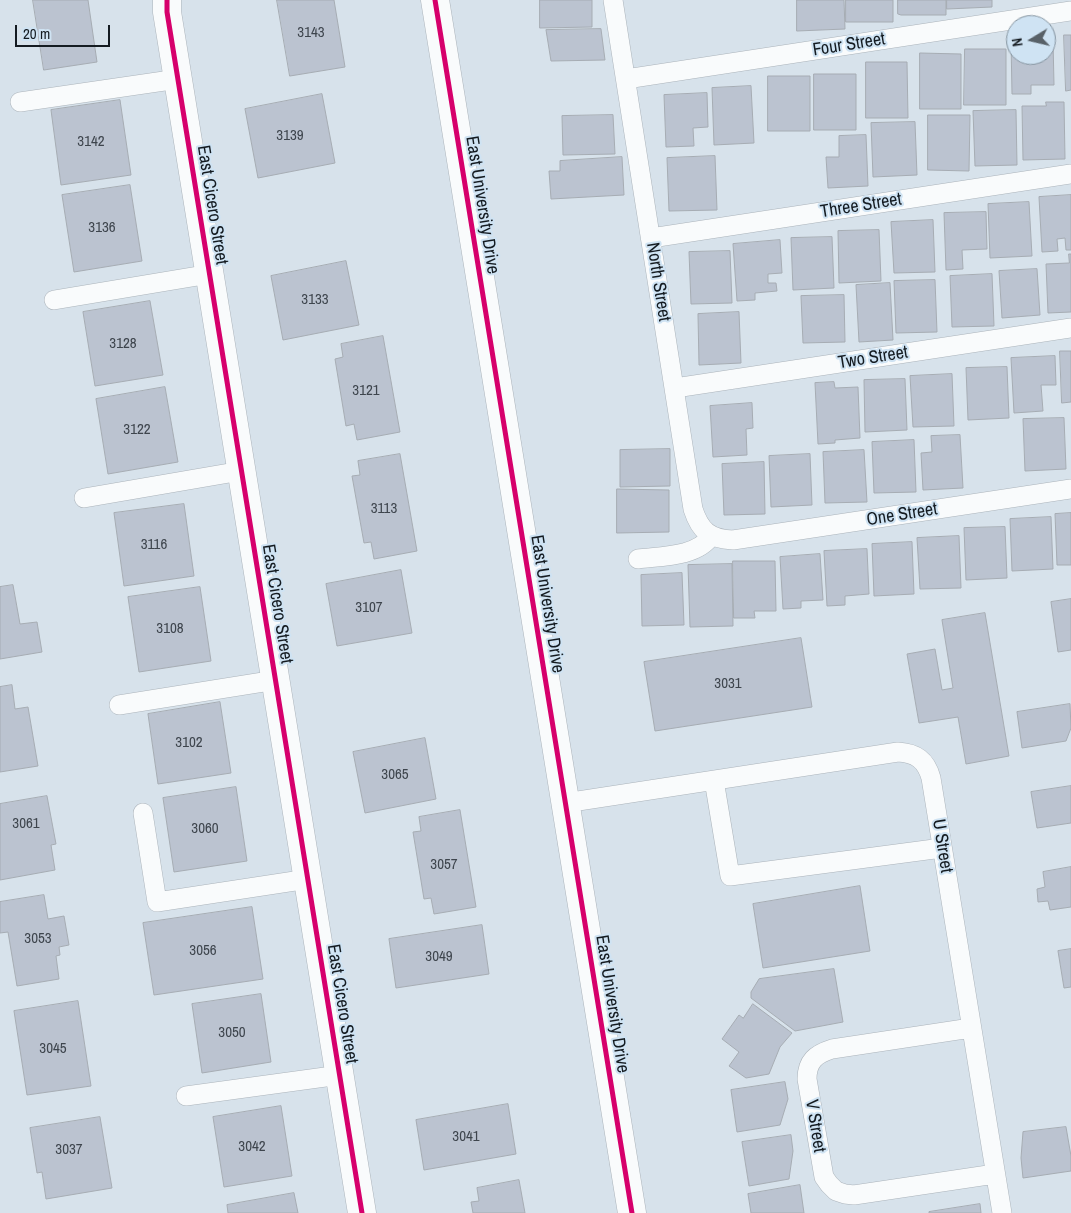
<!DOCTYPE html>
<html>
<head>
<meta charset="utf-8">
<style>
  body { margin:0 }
  #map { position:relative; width:1071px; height:1213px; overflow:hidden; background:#d7e2eb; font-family:"Archivo Narrow",sans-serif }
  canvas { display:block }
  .north { position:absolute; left:1006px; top:15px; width:50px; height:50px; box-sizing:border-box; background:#cfe3f3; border:1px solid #84939f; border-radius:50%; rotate:261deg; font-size:14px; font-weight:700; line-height:20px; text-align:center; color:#141b21 }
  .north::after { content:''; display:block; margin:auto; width:18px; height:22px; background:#586168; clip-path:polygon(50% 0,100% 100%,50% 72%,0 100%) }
  .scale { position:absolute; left:15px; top:25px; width:95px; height:22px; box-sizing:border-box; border:2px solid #141b21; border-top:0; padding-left:6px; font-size:15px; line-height:18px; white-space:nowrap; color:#141b21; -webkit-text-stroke:4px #cfe3f3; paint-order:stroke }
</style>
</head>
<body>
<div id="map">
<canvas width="1071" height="1213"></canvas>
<div class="north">N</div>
<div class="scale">20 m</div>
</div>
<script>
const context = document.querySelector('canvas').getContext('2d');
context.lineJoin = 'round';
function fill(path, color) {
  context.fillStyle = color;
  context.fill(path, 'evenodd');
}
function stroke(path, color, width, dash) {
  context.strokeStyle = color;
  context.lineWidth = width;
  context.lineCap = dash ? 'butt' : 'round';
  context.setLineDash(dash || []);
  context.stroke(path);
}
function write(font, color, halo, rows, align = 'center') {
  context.font = font + ' "Archivo Narrow",sans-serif';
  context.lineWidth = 4;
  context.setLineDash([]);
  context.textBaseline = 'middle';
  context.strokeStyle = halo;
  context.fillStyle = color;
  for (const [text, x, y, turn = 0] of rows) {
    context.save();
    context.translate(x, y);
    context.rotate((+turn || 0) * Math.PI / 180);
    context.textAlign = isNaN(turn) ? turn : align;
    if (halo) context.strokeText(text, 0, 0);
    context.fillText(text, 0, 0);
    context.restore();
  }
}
const building = new Path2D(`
  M33,0H88L97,62L44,70Z
  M277,0H334L345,67L290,76Z
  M540,0H592V27L540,28Z
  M797,0H844L845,29L797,31Z
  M846,0H893V22H846Z
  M898,0H946V15H901L898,14Z
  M947,0H992V7L947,9Z
  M601,29L605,60L551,61L546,30Z
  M1064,35H1071V90L1066,91Z
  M1046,40H1053L1054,85H1031V94H1012L1011,41H1016V55H1046Z
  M965,49H1006V105H964Z
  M920,53L961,54V109H920Z
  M866,62H907L908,118H866Z
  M814,74H856V130H814Z
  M768,76H810V131H768Z
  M751,86L754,143L714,145L712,88Z
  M707,93L708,127L693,128L694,146L666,147L664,95Z
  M322,94L335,163L258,178L245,109Z
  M120,100L131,175L61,185L51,110Z
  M1046,102H1064L1065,159L1023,160L1022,106H1046Z
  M1016,110L1017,165L975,166L973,111Z
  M613,115L615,154L563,155L562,116Z
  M928,115H970L969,171L928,170Z
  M915,122L917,175L873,177L871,123Z
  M866,135L868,186L828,188L826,157H839V136Z
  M715,156L717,210L669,211L667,158Z
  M622,157L624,195L551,199L549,171H560V161Z
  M130,185L142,261L74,272L62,195Z
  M1071,195V250H1066L1065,238L1057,239L1058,251L1042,252L1039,197Z
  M1029,202L1032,256L990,258L988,204Z
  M986,212L987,249L962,250L963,269L946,270L944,213Z
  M933,220L935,272L894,273L891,222Z
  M879,230L881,281L839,283L838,231Z
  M832,237L834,288L793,290L791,238Z
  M780,240L782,273L768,274V283H776L777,291L755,293V300L737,301L733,244Z
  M730,251L732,303L691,304L689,252Z
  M1069,254H1071V312L1048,313L1046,264L1069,263Z
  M346,261L359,325L283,340L271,276Z
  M1037,269L1040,315L1002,318L999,271Z
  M992,274L994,326L952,327L950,276Z
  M935,280L937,332L896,333L894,281Z
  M890,283L893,340L859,342L856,285Z
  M844,295L845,342L803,343L801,296Z
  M150,301L163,375L95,386L83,312Z
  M739,312L741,363L699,365L698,314Z
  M383,336L400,432L357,440L354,424L346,426L335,359L343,357L341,344Z
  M1060,351H1071V402L1062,403Z
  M1055,356L1056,385H1041L1043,411L1014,413L1011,358Z
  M1007,367L1009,418L968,420L966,368Z
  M952,374L954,426L913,427L910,376Z
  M905,379L907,430L865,432L864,380Z
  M834,382L835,388L858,387L860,438L835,440V443L818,444L815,383Z
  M165,387L178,462L108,474L96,399Z
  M752,403L753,428L746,429L747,455L713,457L710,406Z
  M1064,418L1066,469L1025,471L1023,419Z
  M960,435L963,488L923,490L921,453L932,452L931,436Z
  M914,440L916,492L874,493L872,442Z
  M670,449V486L620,487V450Z
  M864,450L867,502L825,503L823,452Z
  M400,454L417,551L374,559L371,542L364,543L352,476L360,475L358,461Z
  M810,454L812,505L771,507L769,456Z
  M764,462L765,514L724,515L722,464Z
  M617,489L669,490V532L617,533Z
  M184,504L194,576L124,586L114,513Z
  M1071,513V565H1057L1055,514Z
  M1051,517L1053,569L1012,571L1010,519Z
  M1005,527L1007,578L966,580L964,528Z
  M959,536L961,588L920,589L917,538Z
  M912,542L914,594L874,596L872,544Z
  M867,549L869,594L845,596V605L827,606L824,551Z
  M820,554L823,600L801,601V608L783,609L780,557Z
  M733,561H775L776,611H754L755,618H734Z
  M732,564L733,626L690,627L688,565Z
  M401,570L412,633L337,646L326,584Z
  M682,573L684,625L642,626L641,575Z
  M13,585L20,624L37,622L42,652L0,659V587Z
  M200,587L211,661L139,672L128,597Z
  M1071,599V650L1058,652L1051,602Z
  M985,613L1009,756L966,764L958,717L919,723L907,654L935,649L942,690L953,688L942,620Z
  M801,638L812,707L655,731L644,662Z
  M12,685L15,709L28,707L38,766L0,772V687Z
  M220,702L231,773L158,784L148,714Z
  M1070,704L1071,728L1066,741L1022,748L1017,712Z
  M425,738L436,799L365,813L353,752Z
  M1071,786V823L1037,828L1031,792Z
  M236,787L247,861L174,872L163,798Z
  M47,796L56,844L51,845L55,870L0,880V804Z
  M460,810L476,907L434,914L431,898L424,899L413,832L421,831L419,817Z
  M1071,867V907L1050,910L1048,901L1038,902L1037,889L1045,887L1043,872Z
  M860,886L870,951L763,968L753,904Z
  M44,895L48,919L64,916L69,945L59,947L60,955L56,956L59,979L17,986L8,932L0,933V902Z
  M252,907L263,979L154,995L143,923Z
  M482,925L489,974L396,988L389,939Z
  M1071,949V987L1064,988L1058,951Z
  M834,969L843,1022L795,1031L751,998V992L759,979Z
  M261,994L271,1062L202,1073L192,1004Z
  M78,1001L91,1086L27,1095L14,1011Z
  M753,1004L792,1033L780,1047L769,1074L746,1078L729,1066L739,1052L722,1039L739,1015L743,1018Z
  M785,1082L788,1099L780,1125L737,1132L731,1090Z
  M508,1104L516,1154L424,1170L416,1120Z
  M281,1106L292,1176L224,1187L213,1117Z
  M100,1117L112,1188L46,1199L42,1172L37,1173L30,1128Z
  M1066,1127L1071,1156V1171L1023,1178L1021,1158L1023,1132Z
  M791,1135L793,1151L789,1179L749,1186L742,1142Z
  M519,1180L525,1213H473L471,1202L479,1201L477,1188Z
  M800,1185L804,1213H751L748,1194Z
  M294,1193L298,1213H228L227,1205Z
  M980,1204L981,1213H929V1212Z`);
fill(building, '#bbc3d0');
stroke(building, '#a6acb3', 1);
const lane = new Path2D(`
  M613,0L693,509C700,531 710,539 733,540L1071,489
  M626,79L1071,11
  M20,102L178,79
  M651,238L1071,174
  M54,300L210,274
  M675,388L1071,328
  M84,498L241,471
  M638,559C661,556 697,557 711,536
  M119,705L276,680
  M714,780L730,876L942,848
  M565,803L898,752C916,753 926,760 931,778L1002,1213
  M143,813L157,902L308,879
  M971,1028L832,1049C816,1054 807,1061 807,1079L824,1177L829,1184L836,1191L845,1194L854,1195L995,1174
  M186,1096L340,1075`);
const street = new Path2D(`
  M167,0V12L362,1213`);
const secondary = new Path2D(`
  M435,0L632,1213`);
stroke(lane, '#abb3ba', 20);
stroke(street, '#abb3ba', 29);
stroke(secondary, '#abb3ba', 29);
stroke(lane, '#f9fbfc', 19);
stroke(street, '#f9fbfc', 28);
stroke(secondary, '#f9fbfc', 28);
stroke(new Path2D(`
  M167,0V12L362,1213
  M435,0L632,1213`), '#d6006c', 5);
write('15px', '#3e454d', null, [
  ["3143",311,33],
  ["3139",290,136],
  ["3142",91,142],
  ["3136",102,228],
  ["3133",315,300],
  ["3128",123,344],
  ["3121",366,391],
  ["3122",137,430],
  ["3113",384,509],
  ["3116",154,545],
  ["3107",369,608],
  ["3108",170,629],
  ["3031",728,684],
  ["3102",189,743],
  ["3065",395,775],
  ["3061",26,824],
  ["3060",205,829],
  ["3057",444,865],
  ["3053",38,939],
  ["3056",203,951],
  ["3049",439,957],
  ["3050",232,1033],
  ["3045",53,1049],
  ["3041",466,1137],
  ["3042",252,1147],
  ["3037",69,1150]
]);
write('18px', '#141b21', '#cfe3f3', [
  ["Four Street",849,45,-9],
  ["East Cicero Street",212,205,81],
  ["East University Drive",482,205,81],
  ["Three Street",861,206,-9],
  ["North Street",658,282,81],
  ["Two Street",873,358,-9],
  ["One Street",902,515,-9],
  ["East Cicero Street",277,604,81],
  ["East University Drive",547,604,81],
  ["U Street",942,846,81],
  ["East Cicero Street",342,1004,81],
  ["East University Drive",612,1004,81],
  ["V Street",815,1126,81]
]);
</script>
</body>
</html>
